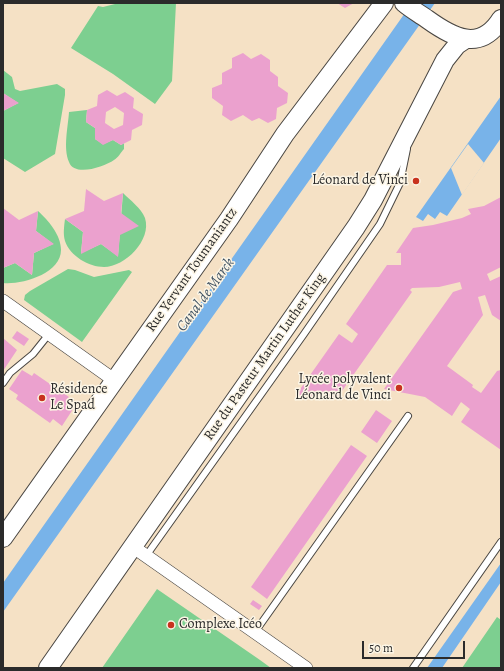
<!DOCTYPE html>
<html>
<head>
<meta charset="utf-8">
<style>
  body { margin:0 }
  #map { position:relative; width:504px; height:671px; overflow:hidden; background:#f5e1c5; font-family:Alegreya,serif }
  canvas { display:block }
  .frame { position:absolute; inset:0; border:4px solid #2b2b2b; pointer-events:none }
  .scale { position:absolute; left:362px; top:641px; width:103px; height:18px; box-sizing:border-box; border:2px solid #2b2b2b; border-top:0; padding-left:5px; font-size:12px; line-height:14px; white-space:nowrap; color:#2b2b2b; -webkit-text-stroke:3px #fcf5e5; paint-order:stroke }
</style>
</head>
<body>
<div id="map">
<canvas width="504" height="671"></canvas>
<div class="frame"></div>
<div class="scale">50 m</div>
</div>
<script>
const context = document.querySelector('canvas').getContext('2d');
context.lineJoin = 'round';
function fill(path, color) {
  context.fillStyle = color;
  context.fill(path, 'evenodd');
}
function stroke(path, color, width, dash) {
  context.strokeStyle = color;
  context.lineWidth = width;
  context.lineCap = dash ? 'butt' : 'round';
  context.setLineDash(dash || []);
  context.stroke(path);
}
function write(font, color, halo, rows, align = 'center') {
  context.font = font + ' Alegreya,serif';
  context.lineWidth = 3;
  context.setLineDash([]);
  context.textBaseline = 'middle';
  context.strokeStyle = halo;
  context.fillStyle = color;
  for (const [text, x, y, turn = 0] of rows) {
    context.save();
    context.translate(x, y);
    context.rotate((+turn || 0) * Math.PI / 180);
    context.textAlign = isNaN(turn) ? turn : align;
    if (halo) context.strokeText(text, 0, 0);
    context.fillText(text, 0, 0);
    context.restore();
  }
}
fill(new Path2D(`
  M119,3H176L172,81L155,104L113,74L71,48L98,6L103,7Z
  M3,70L12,77L15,89L20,91L57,84L65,89V95L55,154L25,172L3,158V111L18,103L3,93Z
  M87,110L86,122L95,128V139L103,144L113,140L121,145L124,143V149C121,152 118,158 114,160C104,167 74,177 69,162C63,148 68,127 69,112Z
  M123,193C130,200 141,208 145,218C152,240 125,267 104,267C89,267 70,256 65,241C63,234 64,227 65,219L83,232L81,253L101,244L118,256Z
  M38,211C48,220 61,235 61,250C61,274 21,285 3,283V268L15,263L32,275L34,253L53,244L36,231Z
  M68,269L75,270L94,277L129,270L132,272L82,342L24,300L25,295L30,291Z
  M157,589L260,660L271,668H102Z
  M497,617L501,620V665L499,668H462Z`), '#7dcf90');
fill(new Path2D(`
  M412,3H435L3,612V583Z
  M501,96V138L447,216L440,212L435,219L428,214L423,221L416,217Z
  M501,563V582L442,668H427Z`), '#78b3e9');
fill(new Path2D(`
  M468,144L484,163L462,195L451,168Z`), '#f5e1c5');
fill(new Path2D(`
  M337,3H354L345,8Z
  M243,53L251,59L261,54L270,60V71L278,77V86L288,93L287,103L277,108L276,119L268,123L259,118L252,121L243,115L231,121L222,115L223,106L212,98V88L222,84V73L232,68V58Z
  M107,90L117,96L125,92L134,98L133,108L143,114L142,125L132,130L131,140L121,145L113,140L103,145L95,139V128L86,122L87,110L97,106L98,95ZM115,107L124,113L123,125L114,129L105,123L106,112Z
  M3,93L19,103L3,111Z
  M86,189L104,201L123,193L121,213L139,226L120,235L118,257L101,244L81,254L83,232L65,219L84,211Z
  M501,197V267L487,274L490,281L501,276V321L492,315L485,295L478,297L483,315L447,366L473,385L472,387L481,393L497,371L501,370V450L461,422L470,409L461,402L452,416L425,397L384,389L453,292L462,289L460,282L439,287L412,288L410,290L412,292L337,398L296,395L339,334L352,343L358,334L346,324L387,265H401V253H396L413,228L433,225L462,218L471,214L468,209L484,206Z
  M3,208L19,220L38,211L36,231L54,244L34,253L32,275L15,263L3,268Z
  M17,331L29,339L24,346L12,338Z
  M3,338L17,350L3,371Z
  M22,370L32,376L34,373L69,397L66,400L75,406L62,426L53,419L50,423L16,399L18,395L9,389Z
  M376,410L392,421L377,443L361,432Z
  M351,445L367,456L267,599L251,587Z
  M253,600L262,606L259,610L250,604Z`), '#eba1ce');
const lane = new Path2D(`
  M3,383L10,373L33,354L49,334
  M146,556L304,334L380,224L400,183L407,149
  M255,632L408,416
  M413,668L501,542`);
const street = new Path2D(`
  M3,301L114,380
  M132,546L306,668`);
const secondary = new Path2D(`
  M404,3C411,9 420,14 427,19C452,37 480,53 501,19
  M3,538L229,219L285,134L384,3
  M48,668L356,227L373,200L445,60L457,45L466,39`);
stroke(lane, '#494642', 8);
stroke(street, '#494642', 14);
stroke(secondary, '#494642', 20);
stroke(lane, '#fff', 6);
stroke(street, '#fff', 13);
stroke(secondary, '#fff', 18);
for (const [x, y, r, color] of [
  [416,181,4,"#c8321e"],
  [399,388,4,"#c8321e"],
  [42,398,4,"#c8321e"],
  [171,625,4,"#c8321e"]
]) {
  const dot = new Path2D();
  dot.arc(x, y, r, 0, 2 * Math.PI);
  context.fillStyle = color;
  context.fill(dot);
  stroke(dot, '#fcf5e5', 1.5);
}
write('14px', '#2b2b2b', '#fcf5e5', [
  ["Léonard de Vinci",408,181],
  ["Lycée polyvalent",391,380],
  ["Léonard de Vinci",391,396],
  ["Résidence",50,390,"left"],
  ["Le Spad",50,406,"left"],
  ["Complexe Icéo",179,625,"left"]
], 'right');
write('14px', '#2b2b2b', '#fcf5e5', [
  ["Rue Yervant Toumaniantz",192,270,-55],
  ["Rue du Pasteur Martin Luther King",265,357,-55]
]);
write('italic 15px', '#425464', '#fcf5e5', [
  ["Canal de Marck",206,295,-54]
]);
</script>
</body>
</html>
